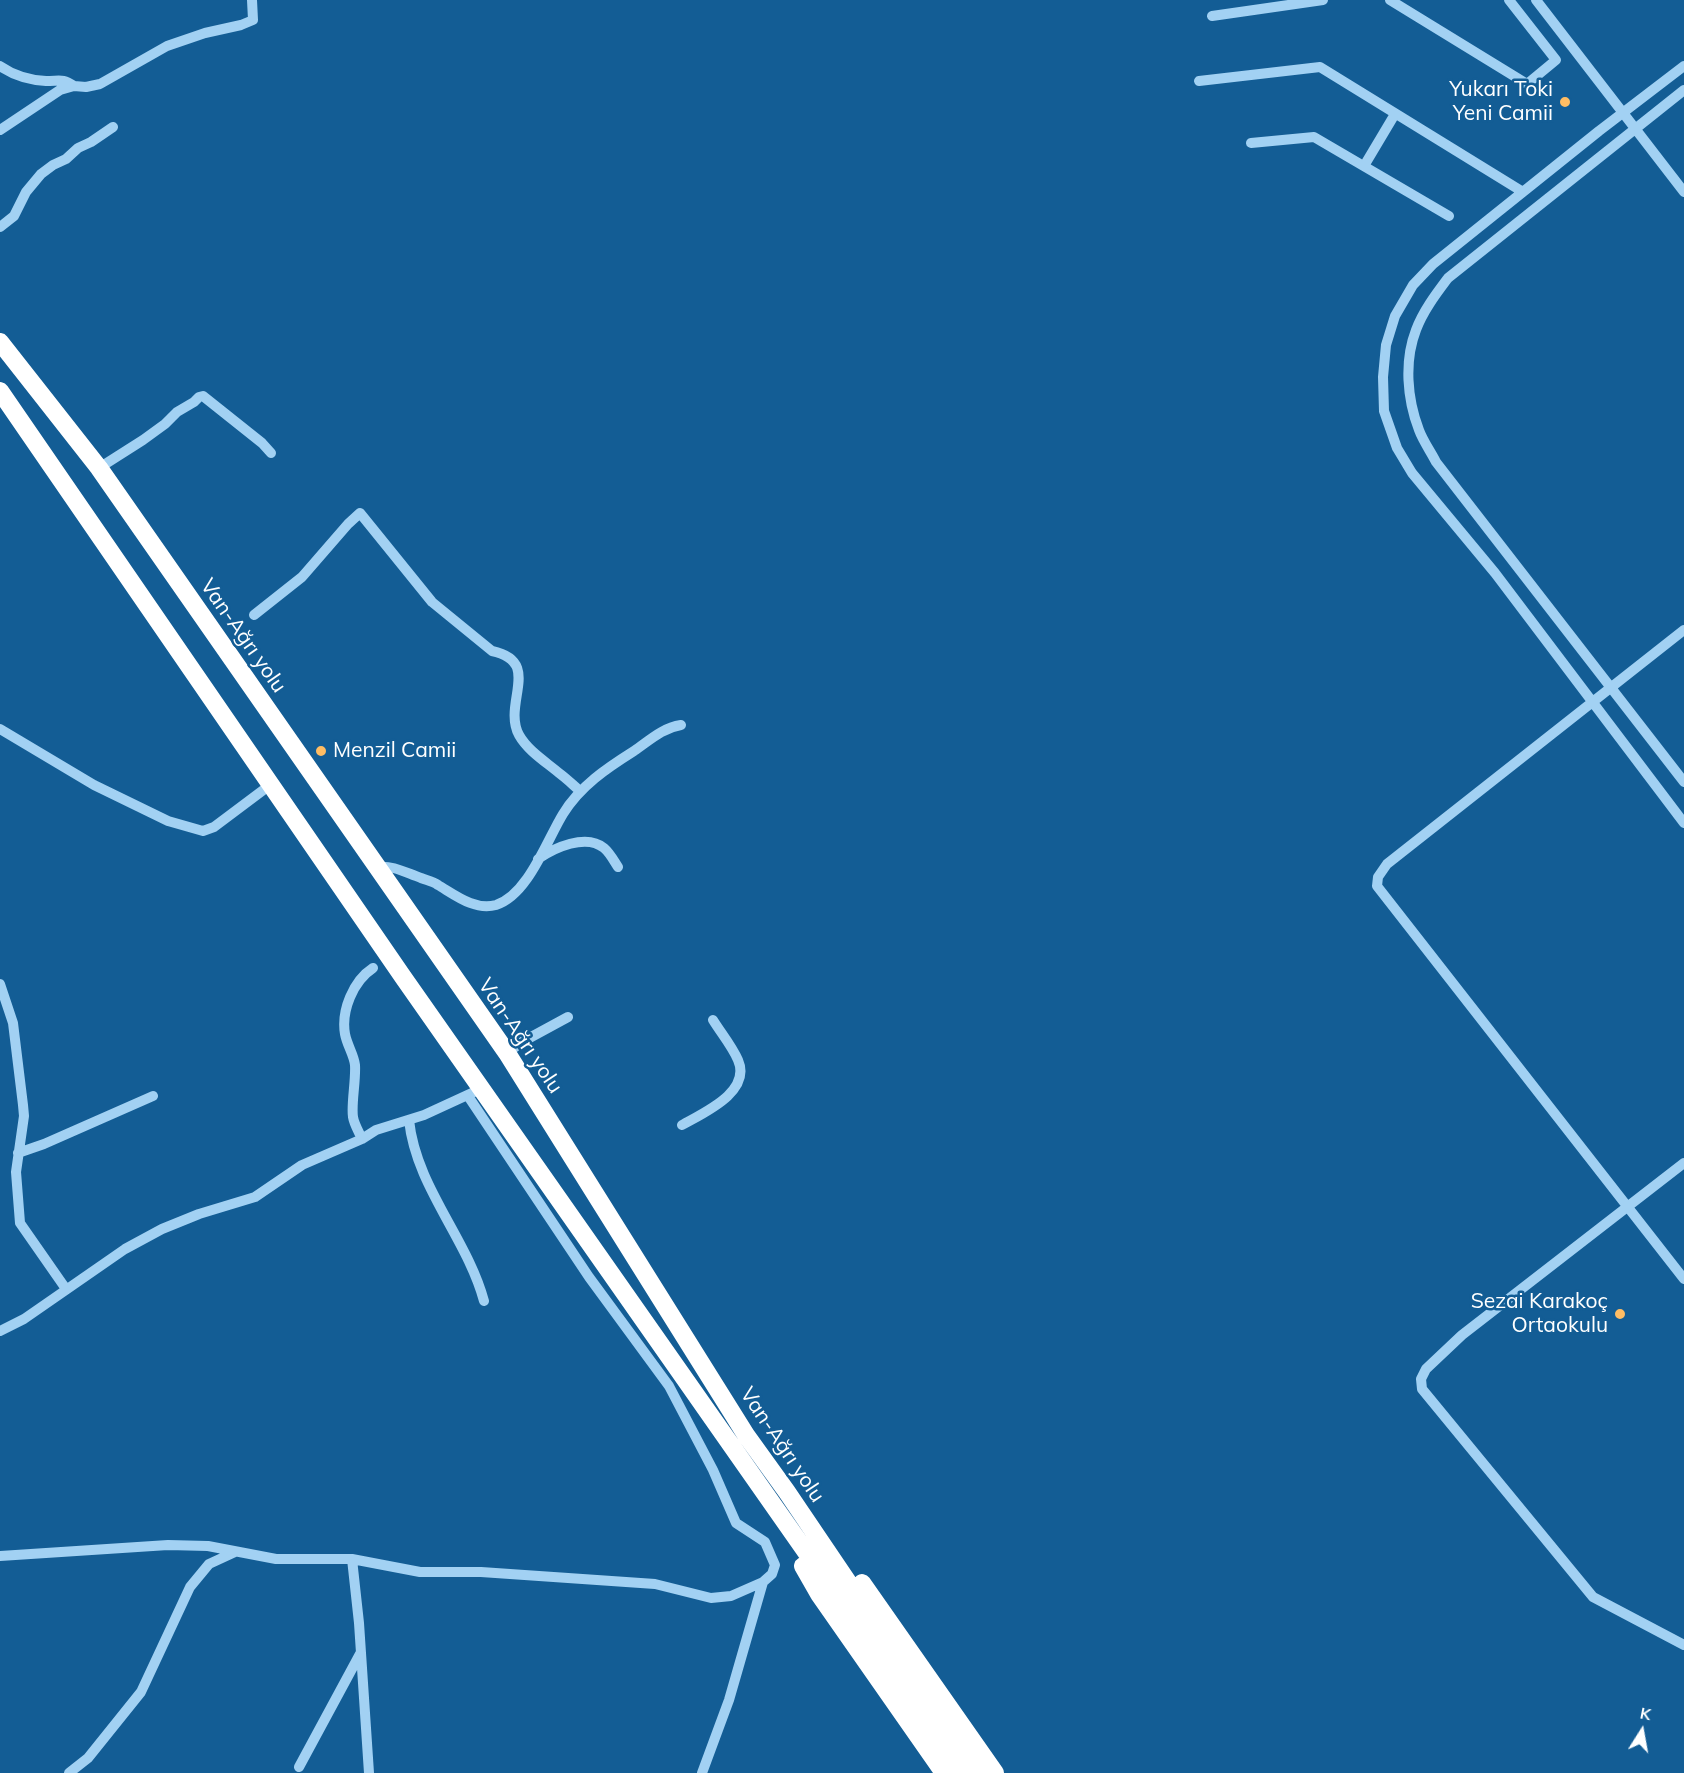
<!DOCTYPE html>
<html>
<head>
<meta charset="utf-8">
<style>
  body { margin:0 }
  #map { position:relative; width:1684px; height:1773px; overflow:hidden; background:#135d95; font-family:Mulish,sans-serif }
  canvas { display:block }
  .north { position:absolute; left:1612px; top:1701px; width:60px; height:60px; -webkit-text-stroke:4px #135d95; paint-order:stroke; rotate:11deg; font-size:16px; font-weight:700; line-height:24px; text-align:center; color:#fff }
  .north::after { content:''; display:block; margin:auto; width:21px; height:27px; background:#fff; clip-path:polygon(50% 0,100% 100%,50% 72%,0 100%) }
</style>
</head>
<body>
<div id="map">
<canvas width="1684" height="1773"></canvas>
<div class="north">K</div>
</div>
<script>
const context = document.querySelector('canvas').getContext('2d');
context.lineJoin = 'round';
function stroke(path, color, width, dash) {
  context.strokeStyle = color;
  context.lineWidth = width;
  context.lineCap = dash ? 'butt' : 'round';
  context.setLineDash(dash || []);
  context.stroke(path);
}
function write(font, color, halo, rows, align = 'center') {
  context.font = font + ' Mulish,sans-serif';
  context.lineWidth = 5;
  context.setLineDash([]);
  context.textBaseline = 'middle';
  context.strokeStyle = halo;
  context.fillStyle = color;
  for (const [text, x, y, turn = 0] of rows) {
    context.save();
    context.translate(x, y);
    context.rotate((+turn || 0) * Math.PI / 180);
    context.textAlign = isNaN(turn) ? turn : align;
    if (halo) context.strokeText(text, 0, 0);
    context.fillText(text, 0, 0);
    context.restore();
  }
}
stroke(new Path2D(`
  M1390,0L1527,84L1556,60L1509,0
  M1536,0L1684,192
  M1212,16L1323,0
  M0,66C13,75 30,80 46,81C60,81 62,78 74,86
  M1684,66L1599,131L1433,264L1413,285L1395,316L1386,345L1383,377L1384,411L1397,448L1412,473L1495,573L1684,823
  M1199,81L1320,67L1523,192
  M1684,90L1448,278C1436,294 1423,311 1416,330C1404,361 1407,399 1419,430C1423,441 1431,452 1436,462L1684,782
  M0,130L60,90L74,86L86,87L100,84L167,46L205,33L241,25L253,20L252,0
  M1251,143L1314,137L1449,216
  M1364,166L1395,114
  M0,227L14,216L26,192L41,174L53,165L66,159L78,148L91,142L113,127
  M99,468L143,440L165,424L177,412L194,402L199,397L203,396L262,443L271,453
  M254,615L302,577L348,524L360,513L432,602L492,651C543,662 502,703 519,735C528,751 546,762 559,773C566,778 573,785 580,791
  M1684,630L1387,864L1378,877L1377,886L1684,1279
  M0,729L94,785L168,821L203,831L214,827L270,785
  M538,859C554,848 586,833 604,848C610,853 614,861 618,867
  M377,867C394,865 406,873 421,878C426,880 433,881 438,885C455,895 475,911 496,905C528,895 547,840 563,814C580,786 607,768 634,751C650,740 662,728 681,725
  M0,984L13,1023L23,1105L24,1116L16,1172L20,1223L66,1289
  M507,1053L522,1042L568,1017
  M409,1120C416,1187 467,1238 484,1301
  M682,1125C703,1113 752,1092 738,1060C732,1046 721,1033 713,1020
  M362,1139C359,1132 354,1124 353,1117C351,1104 356,1081 355,1065C354,1055 347,1045 345,1034C341,1011 353,981 373,968
  M18,1153L44,1144L153,1096
  M1684,1163L1462,1335L1426,1369L1421,1379L1422,1389L1593,1597L1684,1645
  M0,1331L24,1319L125,1249L162,1229L199,1214L255,1197L302,1165L362,1139L376,1130L424,1115L474,1092
  M0,1556L168,1545L208,1546L276,1559H352L420,1572H481L655,1584L711,1598L731,1596L763,1582L772,1574L775,1565L765,1542L736,1523L713,1470L669,1386L589,1277L468,1096
  M352,1559L359,1623L369,1773
  M299,1767L360,1654
  M69,1773L88,1758L141,1692L190,1587L209,1564L235,1552
  M702,1773L729,1700L763,1582`), '#a2d1f3', 10);
stroke(new Path2D(`
  M0,342L99,468L507,1053L746,1435L787,1492L977,1773
  M0,391L403,977L961,1773
  M803,1566L819,1594L944,1773
  M862,1583L995,1773`), '#fff', 18);
for (const [x, y, r, color] of [
  [1565,102,6,"#ffbd64"],
  [321,751,6,"#ffbd64"],
  [1620,1314,6,"#ffbd64"]
]) {
  const dot = new Path2D();
  dot.arc(x, y, r, 0, 2 * Math.PI);
  context.fillStyle = color;
  context.fill(dot);
  stroke(dot, '#135d95', 2);
}
write('21px', '#fff', '#135d95', [
  ["Yukarı Toki",1553,90],
  ["Yeni Camii",1553,114],
  ["Menzil Camii",333,751,"left"],
  ["Sezai Karakoç",1608,1302],
  ["Ortaokulu",1608,1326]
], 'right');
write('21px', '#fff', '#135d95', [
  ["Van-Ağrı yolu",243,636,55],
  ["Van-Ağrı yolu",520,1036,56],
  ["Van-Ağrı yolu",782,1445,56]
]);
</script>
</body>
</html>
